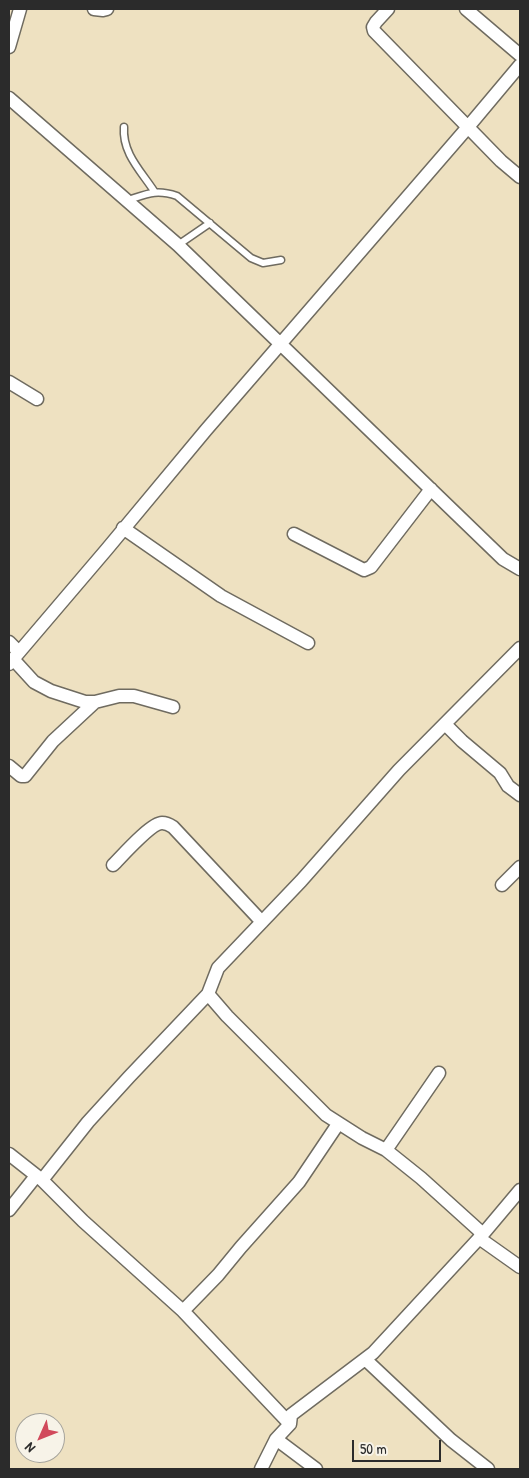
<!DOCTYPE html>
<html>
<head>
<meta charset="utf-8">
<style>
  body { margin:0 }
  #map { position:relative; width:529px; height:1478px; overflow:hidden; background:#eee1c1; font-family:"Patrick Hand",sans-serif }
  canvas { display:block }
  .frame { position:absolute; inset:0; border:10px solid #2b2b2b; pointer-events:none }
  .north { position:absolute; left:15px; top:1413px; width:50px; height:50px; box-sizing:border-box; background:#f7f3e8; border:1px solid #a5a39c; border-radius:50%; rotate:226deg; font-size:14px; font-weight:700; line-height:20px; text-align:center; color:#2b2b2b }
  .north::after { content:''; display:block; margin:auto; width:18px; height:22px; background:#d1495b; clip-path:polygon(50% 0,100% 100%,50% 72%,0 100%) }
  .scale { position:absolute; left:352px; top:1440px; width:89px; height:22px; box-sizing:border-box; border:2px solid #2b2b2b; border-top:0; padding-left:6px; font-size:15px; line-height:18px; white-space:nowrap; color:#2b2b2b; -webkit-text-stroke:4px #f7f3e8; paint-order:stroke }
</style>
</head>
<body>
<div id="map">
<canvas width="529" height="1478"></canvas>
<div class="frame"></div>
<div class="north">N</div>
<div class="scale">50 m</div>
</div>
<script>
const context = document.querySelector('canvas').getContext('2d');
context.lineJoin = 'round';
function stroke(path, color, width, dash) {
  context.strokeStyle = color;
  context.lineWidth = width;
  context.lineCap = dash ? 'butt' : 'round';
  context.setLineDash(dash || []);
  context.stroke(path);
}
const lane = new Path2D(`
  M124,127C122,153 141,171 154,191
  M128,200C147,194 156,189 177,196L251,258L263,263L281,260
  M178,245L210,223`);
const street = new Path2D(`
  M94,9L103,10L107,9
  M388,9L376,22L373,27L374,31L501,161L520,177
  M466,9L520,55
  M9,47L20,9
  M9,98L178,245L503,559L520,569
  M9,382L37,399
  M123,528L221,596L308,643
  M294,534L364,570L371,567L431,489
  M9,642L19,652
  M13,659L34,682L51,691L85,702H95L119,696H134L173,707
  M9,664L107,549L206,430L468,127L520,65
  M445,724L462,741L500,773L508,786L520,795
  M9,766L21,776H25L53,741L95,702
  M113,865C122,856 151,823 162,823C166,823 170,825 173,827L262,922
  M502,885L520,867
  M386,1150L439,1073
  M9,1154L42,1180L83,1221L183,1311L290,1424
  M42,1180L88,1122L129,1077L208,994
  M9,1210L36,1176
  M483,1234L421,1178L386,1150L362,1138L326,1115L227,1016L208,994L218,968L301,881L399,770L520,648
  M479,1238L520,1267
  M183,1311L218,1275L241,1247L299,1182L338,1124
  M365,1359L451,1440L488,1469
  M276,1439L316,1469
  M261,1469L276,1439L290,1424L291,1415L373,1353L483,1234L520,1190`);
stroke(lane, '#6f6b60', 9);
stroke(street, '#6f6b60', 15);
stroke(lane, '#fff', 6);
stroke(street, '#fff', 12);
</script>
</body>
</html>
